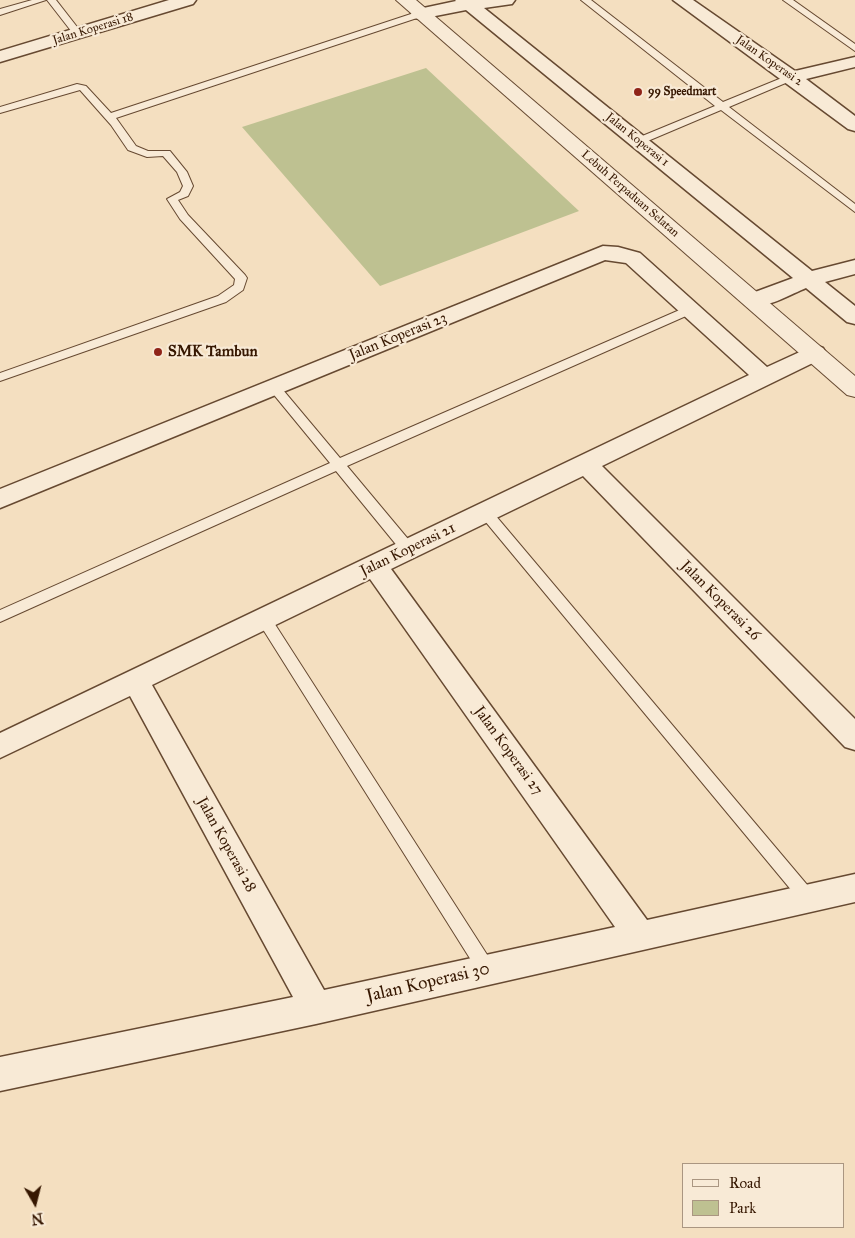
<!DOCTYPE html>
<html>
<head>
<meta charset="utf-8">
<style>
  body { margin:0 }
  #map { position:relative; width:855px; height:1238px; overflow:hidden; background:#f4dfc0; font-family:"IM FELL Great Primer",serif }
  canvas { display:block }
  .legend { position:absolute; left:682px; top:1163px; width:162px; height:65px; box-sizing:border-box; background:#f8ead6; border:1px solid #aa9681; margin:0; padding:6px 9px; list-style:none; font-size:15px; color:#361701 }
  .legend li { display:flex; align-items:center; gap:10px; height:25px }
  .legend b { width:25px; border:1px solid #aa9681 }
  .north { position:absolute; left:10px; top:1178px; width:50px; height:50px; -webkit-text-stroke:4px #f8ead6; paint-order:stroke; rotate:172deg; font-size:14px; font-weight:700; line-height:20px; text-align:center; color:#361701 }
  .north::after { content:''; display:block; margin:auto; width:18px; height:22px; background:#361701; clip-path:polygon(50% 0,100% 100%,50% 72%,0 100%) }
</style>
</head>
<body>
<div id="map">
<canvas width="855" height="1238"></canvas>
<ul class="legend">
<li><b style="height:6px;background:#f8ead6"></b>Road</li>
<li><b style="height:14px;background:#bec191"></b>Park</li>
</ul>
<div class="north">N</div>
</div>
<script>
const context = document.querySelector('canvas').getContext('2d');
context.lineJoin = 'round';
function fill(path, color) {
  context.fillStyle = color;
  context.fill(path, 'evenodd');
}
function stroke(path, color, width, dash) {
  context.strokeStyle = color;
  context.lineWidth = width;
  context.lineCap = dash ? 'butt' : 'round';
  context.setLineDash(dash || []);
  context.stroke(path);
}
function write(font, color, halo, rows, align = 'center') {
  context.font = font + ' "IM FELL Great Primer",serif';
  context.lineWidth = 4.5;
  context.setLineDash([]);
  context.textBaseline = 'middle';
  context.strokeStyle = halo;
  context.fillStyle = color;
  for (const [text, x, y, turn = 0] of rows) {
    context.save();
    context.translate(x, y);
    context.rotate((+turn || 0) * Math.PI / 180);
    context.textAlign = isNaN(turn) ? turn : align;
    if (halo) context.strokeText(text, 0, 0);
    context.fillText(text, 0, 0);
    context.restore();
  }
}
fill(new Path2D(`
  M426,68L579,211L380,286L242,127Z`), '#bec191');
const service = new Path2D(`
  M32,0H46L0,15V9Z
  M47,0H56L81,32V36H75Z
  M581,0H591L723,102L789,75H795V79L729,107L855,204V212L721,110L643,143H635V139L715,106Z
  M783,0H793L855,44V51Z
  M420,11L423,12V16L116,118L136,146L148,151H170L187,172L193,186L188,196L178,200L188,215L245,275L247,278L243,290L226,302L0,381V373L218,296L234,285L235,279L180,219L167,199L180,192L183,186L177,172L163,156L147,157L128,150L111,125L80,90L0,113V107L77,84L86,86L111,113Z
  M691,305L697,309L695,312L347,466L413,545L415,549L413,553L408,554L403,553L336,471L0,622V610L330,463L270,390L268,387L270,384H278L340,458Z
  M485,507L490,509L814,893L816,898L814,903L808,905L802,903L480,515L479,512L480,509Z
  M264,613L269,615L493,964L495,970L493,976L487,978L481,976L259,623L257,619L259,615Z`);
const minor = new Path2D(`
  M169,0H196L193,4L0,62V51Z
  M455,0H515L512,4L484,8L812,271L855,260V274L825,282L855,306V324L847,322L806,288C789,295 765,310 747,305L744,300L747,295L793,278L466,10L420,19L414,18L411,14L414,10L456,1Z
  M673,0H693L795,71L855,57V67L806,79L855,116V131L848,129Z
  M603,246L618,247L640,253L767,367L815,345L823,348L826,353L823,358L602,466L855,719V750L845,747L583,476L391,569L647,920L855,874V902L316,1024L0,1091V1057L293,997L130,696L0,758V733L749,375L626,263L605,260L0,508V489ZM370,579L615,927L324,990L152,685Z`);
const tertiary = new Path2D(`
  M396,0H416L855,376V397L847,395Z`);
stroke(service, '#664931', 2);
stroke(minor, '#664931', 3);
stroke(tertiary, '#664931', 2);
fill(service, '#f8ead6');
fill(minor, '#f8ead6');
fill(tertiary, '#f8ead6');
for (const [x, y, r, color] of [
  [638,92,5,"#8f2418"],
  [158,352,5,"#8f2418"]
]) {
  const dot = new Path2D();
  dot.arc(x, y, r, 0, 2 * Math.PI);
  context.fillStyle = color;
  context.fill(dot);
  stroke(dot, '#f8ead6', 2);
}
write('12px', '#361701', '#f8ead6', [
  ["Jalan Koperasi 18",93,29,-17],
  ["Jalan Koperasi 2",769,61,35],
  ["Jalan Koperasi 1",637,140,39],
  ["Lebuh Perpaduan Selatan",630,194,41]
]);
write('bold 12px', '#361701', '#f8ead6', [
  ["99 Speedmart",648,92]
], 'left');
write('15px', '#361701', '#f8ead6', [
  ["Jalan Koperasi 23",398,337,-22],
  ["Jalan Koperasi 21",408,550,-26],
  ["Jalan Koperasi 26",720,601,45],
  ["Jalan Koperasi 27",508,751,54],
  ["Jalan Koperasi 28",226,845,61]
]);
write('bold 15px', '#361701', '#f8ead6', [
  ["SMK Tambun",168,352]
], 'left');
write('18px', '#361701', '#f8ead6', [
  ["Jalan Koperasi 30",428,983,-13]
]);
</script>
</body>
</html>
